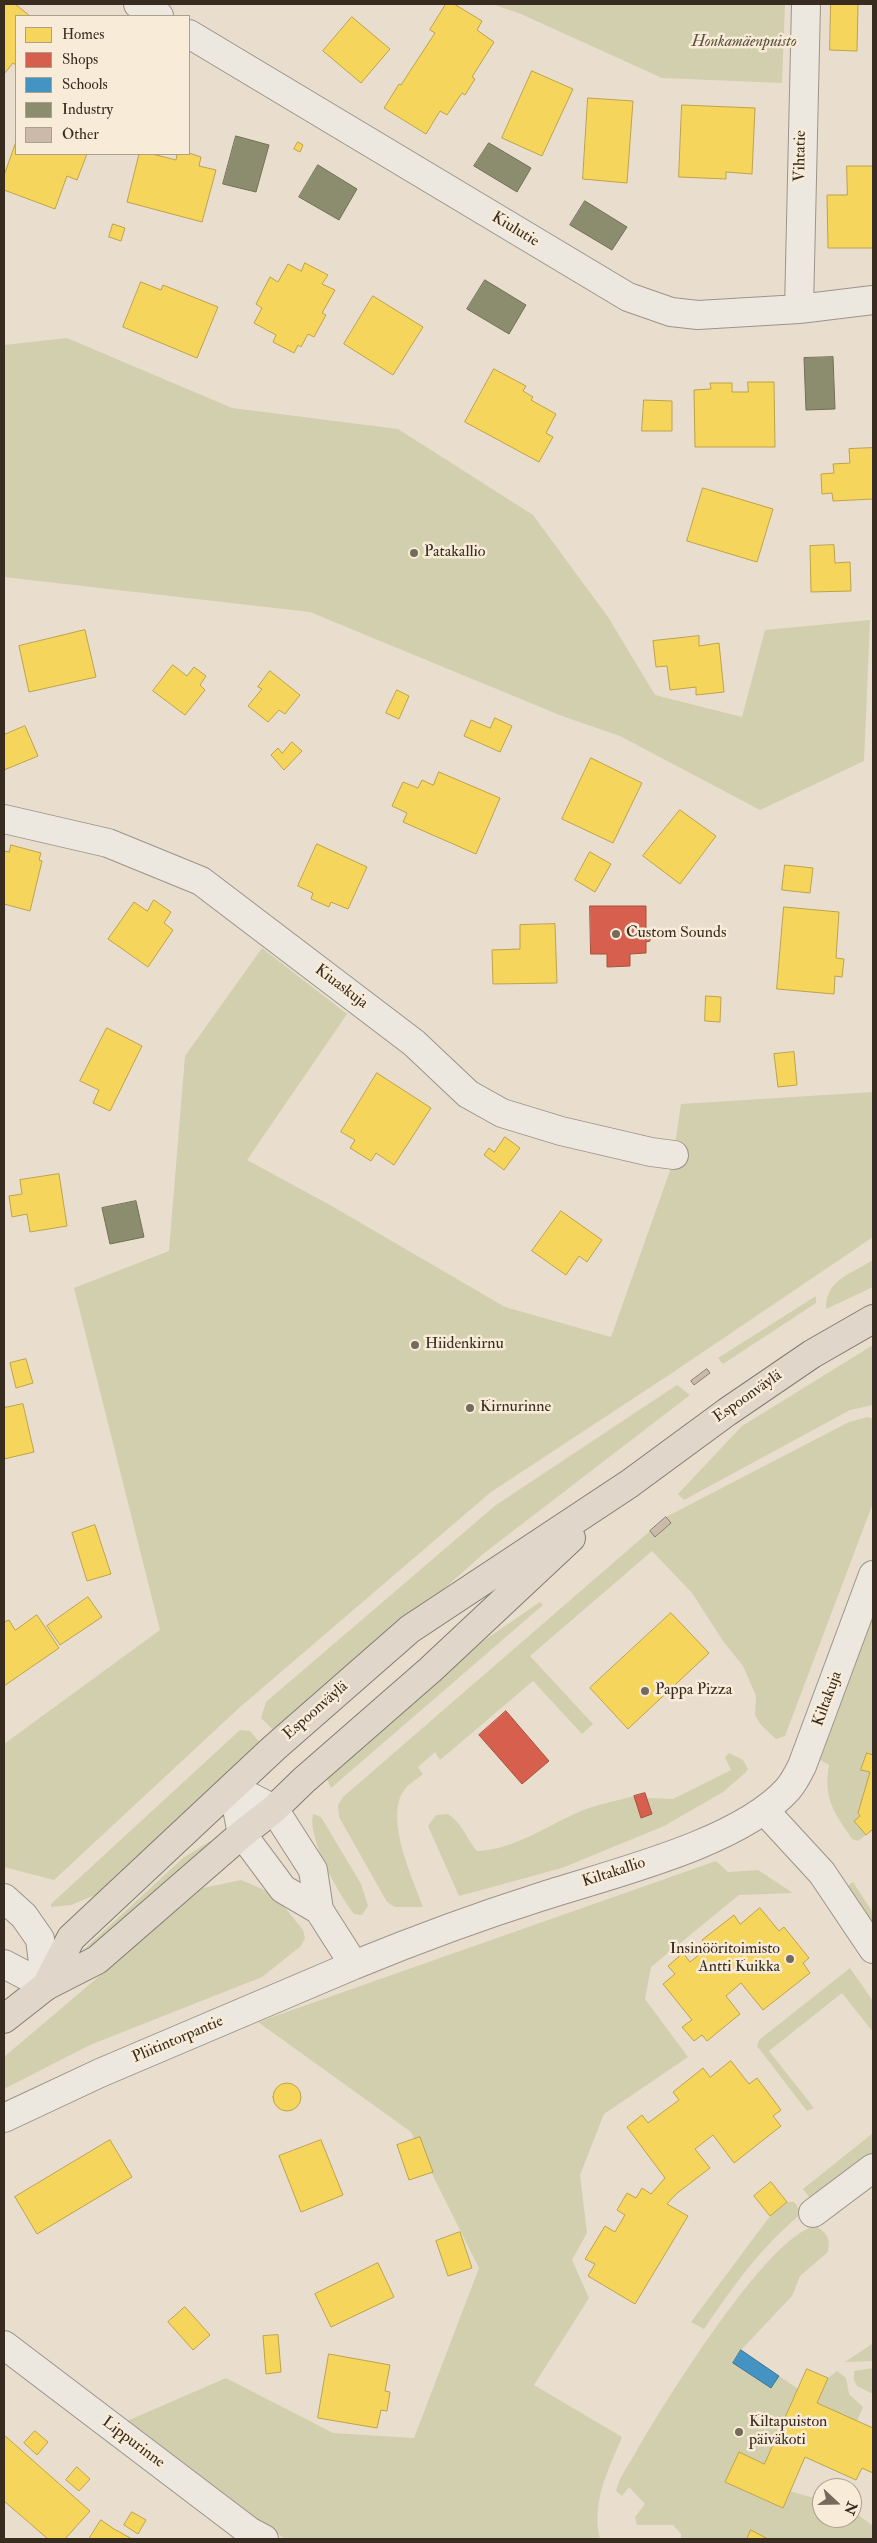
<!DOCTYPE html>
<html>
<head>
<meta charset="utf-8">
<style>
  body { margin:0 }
  #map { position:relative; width:877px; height:2543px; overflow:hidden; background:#e9decd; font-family:"IM FELL Double Pica",serif }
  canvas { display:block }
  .frame { position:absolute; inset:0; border:5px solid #372c1f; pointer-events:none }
  .legend { position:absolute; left:15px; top:15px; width:175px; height:140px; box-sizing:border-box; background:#f8ebd7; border:1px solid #ab9f8d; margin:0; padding:6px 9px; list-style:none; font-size:15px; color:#372c1f }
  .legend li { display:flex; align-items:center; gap:10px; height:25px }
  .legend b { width:25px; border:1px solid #ab9f8d }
  .north { position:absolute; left:812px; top:2478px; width:50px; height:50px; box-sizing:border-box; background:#f8ebd7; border:1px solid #ab9f8d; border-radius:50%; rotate:111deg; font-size:14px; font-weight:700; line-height:20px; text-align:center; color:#372c1f }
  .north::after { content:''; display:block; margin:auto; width:18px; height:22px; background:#756a5c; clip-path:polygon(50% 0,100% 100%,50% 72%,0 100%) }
</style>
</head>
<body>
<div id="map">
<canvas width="877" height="2543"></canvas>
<div class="frame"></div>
<ul class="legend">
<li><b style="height:14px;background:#f6d55c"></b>Homes</li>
<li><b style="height:14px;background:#d6604d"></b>Shops</li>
<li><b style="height:14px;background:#4393c3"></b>Schools</li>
<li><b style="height:14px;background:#8c8c6e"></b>Industry</li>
<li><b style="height:14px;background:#cbb9a9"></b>Other</li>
</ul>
<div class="north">N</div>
</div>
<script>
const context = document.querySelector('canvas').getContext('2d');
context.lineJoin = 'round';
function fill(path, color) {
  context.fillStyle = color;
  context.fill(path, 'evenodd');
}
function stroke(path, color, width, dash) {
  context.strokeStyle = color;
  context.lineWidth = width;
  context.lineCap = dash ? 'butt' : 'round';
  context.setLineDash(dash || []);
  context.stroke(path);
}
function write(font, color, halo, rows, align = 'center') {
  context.font = font + ' "IM FELL Double Pica",serif';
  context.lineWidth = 5;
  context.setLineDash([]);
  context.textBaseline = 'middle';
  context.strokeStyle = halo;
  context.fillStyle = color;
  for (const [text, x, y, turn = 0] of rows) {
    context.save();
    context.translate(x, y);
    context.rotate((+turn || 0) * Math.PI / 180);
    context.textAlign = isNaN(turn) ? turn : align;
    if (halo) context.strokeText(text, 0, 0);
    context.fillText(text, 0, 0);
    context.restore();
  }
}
fill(new Path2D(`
  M492,4H785L782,83L662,78L521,14Z
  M67,338L232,408L398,429L533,515L608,617L655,695L742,717L765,630L870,620L864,761L760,810L620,736L562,716L310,612L4,577V345Z
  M262,948L347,1014L247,1160L330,1205L505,1307L611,1337L672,1165L681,1104L873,1092V1237L672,1373L491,1492L239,1708L54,1880L4,1867V1744L160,1630L74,1288L169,1251L185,1056Z
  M873,1260V1287L826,1309C825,1280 851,1274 873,1260Z
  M816,1296V1303L723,1364L718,1358Z
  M873,1345V1405L850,1410L684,1500L678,1494L742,1426Z
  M677,1385L690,1395L483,1554L279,1736L261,1718L266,1702L496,1505Z
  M868,1417L873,1419V1503L785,1736L776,1739L761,1725L755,1715L756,1696L743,1666L723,1641L692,1593L652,1551L530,1656L593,1724L582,1734L533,1681L440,1760L435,1752L418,1767L423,1774C418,1779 409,1783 405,1789C383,1816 413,1879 423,1907H395L387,1902L339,1817L338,1805L343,1797L650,1531L656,1537L671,1523L666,1517L849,1422Z
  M540,1602L543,1605L331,1788L326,1777L476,1646Z
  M873,1615V1755L867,1753L861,1769L870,1772L858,1813L860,1816L854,1821L866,1835L858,1841L852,1839C834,1812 823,1799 829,1765L820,1760Z
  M240,1730L250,1731L262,1745L102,1892L71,1905L51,1907V1904Z
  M729,1753L743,1760L748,1769L745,1773L723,1792L664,1826L562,1868L459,1896L428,1826L436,1815L448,1814C463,1824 465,1837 477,1851C514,1850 548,1825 581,1811C598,1804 617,1801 634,1796L641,1818L652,1814L647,1798L673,1799L731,1770L725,1757Z
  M313,1814L321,1817L361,1884L368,1906L362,1915L354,1914C339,1895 307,1838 313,1814Z
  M210,1841H213L86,1953L83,1950L183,1858Z
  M716,1861L728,1872L758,1870L793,1893L739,1895L651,1967L645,1999L688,2057L604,2114L580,2175L587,2233L572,2260L589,2298L534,2385L622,2437C608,2471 591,2502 600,2539H285L120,2424L226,2378L333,2433L414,2438L479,2268L411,2132L258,2022Z
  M241,1880L274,1894L303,1930L305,1938L301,1946L262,1977L90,2045L4,2089V2057L203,1888Z
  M853,1882L873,1913V1929L846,1887Z
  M850,1968L873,2001V2032L842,1993L769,2051L814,2108L807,2111L757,2046L759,2040Z
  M873,2133V2155L813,2202L803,2189Z
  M787,2202H794L802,2213C759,2249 735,2284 704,2329L691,2322L770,2216Z
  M816,2226C828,2234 830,2238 828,2252L800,2276L792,2296L741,2350L733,2362L771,2388L779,2376L798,2389L764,2464L739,2452L725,2482L783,2508L790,2491L810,2497L822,2496V2518H852V2510L873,2526V2539H681V2534L673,2525H637L635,2517L645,2504L629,2487L622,2496L616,2491C619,2477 630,2463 637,2450C663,2405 768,2234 816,2226Z
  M872,2344L873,2361L845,2362Z
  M873,2368V2394L857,2386L854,2380V2371Z
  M837,2371L846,2378L849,2394L863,2407L857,2421L817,2403L828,2378Z`), '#d1cfad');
const homes = new Path2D(`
  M4,4H15L30,16H16V65L13,63L4,74Z
  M446,4H454L482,21L477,30L494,42L472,77L475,79L465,95L462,93L447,115L440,111L426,134L384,108L399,84L401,85L435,33L430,30Z
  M831,4H858L857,51L830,50Z
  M352,17L390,49L361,83L323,51Z
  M532,71L573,89L542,156L502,138Z
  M588,98L633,101L627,183L583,179Z
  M682,105L755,108L752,174L726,172V179L679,177Z
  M16,142V154H87L77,180L67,176L55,209L4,190V176Z
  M298,142L303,145L300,152L294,149Z
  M189,153L201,157L199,166L216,170L202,222L127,202L139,154H152L176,160L177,154Z
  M847,166H873V248H828L827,195H847Z
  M113,224L125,228L121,241L109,237Z
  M305,263L328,275L322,284L335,290L322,313L326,315L314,337L308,334L301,347L298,345L294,353L273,342L276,335L254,323L262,308L256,304L270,277L278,282L288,264L301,271Z
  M141,282L161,290L163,285L218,307L197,358L123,327Z
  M373,296L423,327L393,375L344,344Z
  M494,369L526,386L523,391L533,397L531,400L556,414L546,433L553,437L539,462L465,422Z
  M748,382H774L775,447H695L694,390L711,389L710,383H732V392H748Z
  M644,400L672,401V431H642Z
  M873,448V499L833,501L832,493L822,494L821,474L834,473L833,464L850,463L849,449Z
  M703,488L773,509L757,562L687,541Z
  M834,545L835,563L850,562L851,591L811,592L810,546Z
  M85,630L96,677L29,692L19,646Z
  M699,636V646L719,643L724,692L696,695V687L670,690L667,666L656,667L653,641Z
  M173,665L187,676L194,667L206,676L200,685L205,690L185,715L153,691Z
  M270,671L300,695L285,714L279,710L268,722L248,706L262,689L258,687Z
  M397,690L409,696L399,719L386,713Z
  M495,718L512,726L500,752L464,736L471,720L490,728Z
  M25,726L38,756L4,770V735Z
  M292,742L302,751L284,770L271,755L278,748L282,753Z
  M591,758L642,783L613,843L562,819Z
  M439,772L500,798L476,854L403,822L407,813L392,806L403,782L418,788L422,780L433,785Z
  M680,810L716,836L680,884L643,856Z
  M317,844L367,867L348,909L331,902L329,907L311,899L313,893L298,886Z
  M11,845L41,853L39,860L42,861L30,911L4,904V851L9,852Z
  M590,852L611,864L595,892L575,880Z
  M785,865L813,868L810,893L782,890Z
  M154,900L171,912L164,923L173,930L148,967L108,939L134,902L147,911Z
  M784,907L839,912L836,958L844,959L842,977L835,976L834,994L777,989Z
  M555,924L557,983L493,984L492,950L520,949V925Z
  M706,996L721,997L720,1022L705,1021Z
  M107,1028L142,1046L110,1111L93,1103L99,1090L80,1081Z
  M794,1052L797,1085L778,1087L774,1054Z
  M377,1073L431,1108L394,1165L376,1153L371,1161L350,1148L355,1140L341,1132Z
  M505,1137L520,1148L504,1170L484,1155L489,1148L494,1152Z
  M59,1174L67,1226L30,1232L27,1214L12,1217L9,1196L22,1194L20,1180Z
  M561,1211L602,1240L587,1262L579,1256L566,1275L532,1251Z
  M26,1359L33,1383L16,1388L10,1363Z
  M23,1404L34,1452L4,1459V1408Z
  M95,1525L111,1574L87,1581L72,1533Z
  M88,1597L102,1617L60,1645L47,1626Z
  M671,1613L709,1653L628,1729L590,1688Z
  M37,1615L59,1648L4,1686V1622L9,1620L15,1630Z
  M867,1753L873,1755V1832L872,1830L866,1835L854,1821L860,1816L858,1813L870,1772L861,1770Z
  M760,1908L779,1931L784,1927L809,1958L803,1963L810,1973L763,2010L741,1983L726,1996L740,2014L707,2041L702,2035L694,2041L682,2027L692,2020L663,1984L675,1974L668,1966L683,1953L690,1962L708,1948L702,1940L734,1915L740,1924Z
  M731,2061L749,2084L757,2078L781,2110L773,2116L781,2126L734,2163L713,2135L695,2149L710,2168L676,2194L667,2204L688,2216L635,2304L588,2276L595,2264L585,2259L605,2226L615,2232L625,2215L617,2210L627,2193L636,2198L642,2188L651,2194L665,2178L627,2127L642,2115L648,2123L679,2100L673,2092L703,2068L710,2077Z
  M273 2097a14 14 0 1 1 28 0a14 14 0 1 1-28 0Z
  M420,2137L433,2172L409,2180L397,2145Z
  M110,2140L132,2177L37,2234L15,2197Z
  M321,2140L343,2195L301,2212L279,2156Z
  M771,2182L787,2202L770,2216L754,2196Z
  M460,2232L472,2268L448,2276L436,2241Z
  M378,2263L394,2297L331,2327L315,2294Z
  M185,2307L210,2335L193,2350L168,2322Z
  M278,2335L281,2372L266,2374L263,2336Z
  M329,2354L390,2365L385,2391L390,2392L387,2411L381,2410L377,2428L318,2418Z
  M807,2369L828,2378L817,2403L873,2428V2473L862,2468L856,2480L805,2457L783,2508L725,2482L739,2452L764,2464Z
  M35,2431L48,2442L37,2455L24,2443Z
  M4,2435L90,2511L65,2539H48L4,2501Z
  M77,2467L90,2479L79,2491L66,2480Z
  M132,2512L146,2520L138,2534L124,2525Z
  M101,2520L114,2529L132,2539H89Z
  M751,2530L766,2538L765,2539H747Z`);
fill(homes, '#f6d55c');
stroke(homes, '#bda24a', 1);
const shops = new Path2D(`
  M590,906H646V931H650V941L646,942V953L630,954V966L607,967V954H591Z
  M506,1711L549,1761L522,1784L479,1735Z
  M645,1793L652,1814L641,1818L634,1796Z`);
fill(shops, '#d6604d');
stroke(shops, '#a6503f', 1);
const schools = new Path2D(`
  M741,2350L779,2376L771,2388L733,2363Z`);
fill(schools, '#4393c3');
stroke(schools, '#3f7492', 1);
const industry = new Path2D(`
  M236,136L269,145L256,192L223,184Z
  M489,143L531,168L517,192L474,166Z
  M318,165L357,189L339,220L299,197Z
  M585,201L627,227L612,250L570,225Z
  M485,280L526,305L509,334L467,309Z
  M833,357L835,409L806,410L804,358Z
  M136,1201L144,1237L110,1244L102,1208Z`);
fill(industry, '#8c8c6e');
stroke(industry, '#726f56', 1);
const building = new Path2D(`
  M707,1369L710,1373L694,1385L691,1381Z
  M666,1517L671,1523L655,1537L650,1531Z`);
fill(building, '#cbb9a9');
stroke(building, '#837c72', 1);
const minor = new Path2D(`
  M138,4L159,16
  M189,34L628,297L671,312L698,315L799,309L873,300
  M799,309L806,4
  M4,819L108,843L201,881L414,1043L468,1094L502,1113L561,1131L651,1152L674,1155
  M233,1788L242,1834L283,1889L319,1910L354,1965C415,1940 477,1917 540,1897C610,1874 739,1844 788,1789C794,1782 798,1774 802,1766L873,1575
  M233,1788L274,1809L313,1870L319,1910
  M764,1810L822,1873L873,1949
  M4,1898L24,1916L40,1939L46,1986
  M4,1964L46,1986
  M4,2118L100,2073L354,1965
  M813,2213L873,2168
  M4,2345L249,2531L264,2539`);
const major = new Path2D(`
  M46,1986L71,1938L274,1748L410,1629L629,1484L727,1412L812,1354L873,1319
  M4,2019L46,1986L97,1960L242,1834L274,1809L304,1780L430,1670L571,1538`);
stroke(minor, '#9b9489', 30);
stroke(major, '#837c72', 30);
stroke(minor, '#ece7df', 28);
stroke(major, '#e0d7ca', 28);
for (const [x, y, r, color] of [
  [414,553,5,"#756a5c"],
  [616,934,5,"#756a5c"],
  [415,1345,5,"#756a5c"],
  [470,1408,5,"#756a5c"],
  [645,1691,5,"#756a5c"],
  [790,1959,5,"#756a5c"],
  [739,2432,5,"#756a5c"]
]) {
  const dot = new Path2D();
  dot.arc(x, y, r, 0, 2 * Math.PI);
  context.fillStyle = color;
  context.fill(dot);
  stroke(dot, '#f8ebd7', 2);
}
write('italic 16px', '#58523c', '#f8ebd7', [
  ["Honkamäenpuisto",744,43]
]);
write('16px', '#372c1f', '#f8ebd7', [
  ["Vihtatie",801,156,-89],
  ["Kiulutie",515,230,31],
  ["Kiuaskuja",341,987,37],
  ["Espoonväylä",748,1397,-35],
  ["Kiltakuja",828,1699,-70],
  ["Espoonväylä",316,1711,-41],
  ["Kiltakallio",614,1873,-18],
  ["Pliitintorpantie",178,2040,-23],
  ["Lippurinne",133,2443,37]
]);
write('16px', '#372c1f', '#f8ebd7', [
  ["Patakallio",424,553],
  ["Custom Sounds",626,934],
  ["Hiidenkirnu",425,1345],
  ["Kirnurinne",480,1408],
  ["Pappa Pizza",655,1691],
  ["Insinööritoimisto",780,1950,"right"],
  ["Antti Kuikka",780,1968,"right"],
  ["Kiltapuiston",749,2423],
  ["päiväkoti",749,2441]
], 'left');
</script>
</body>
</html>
